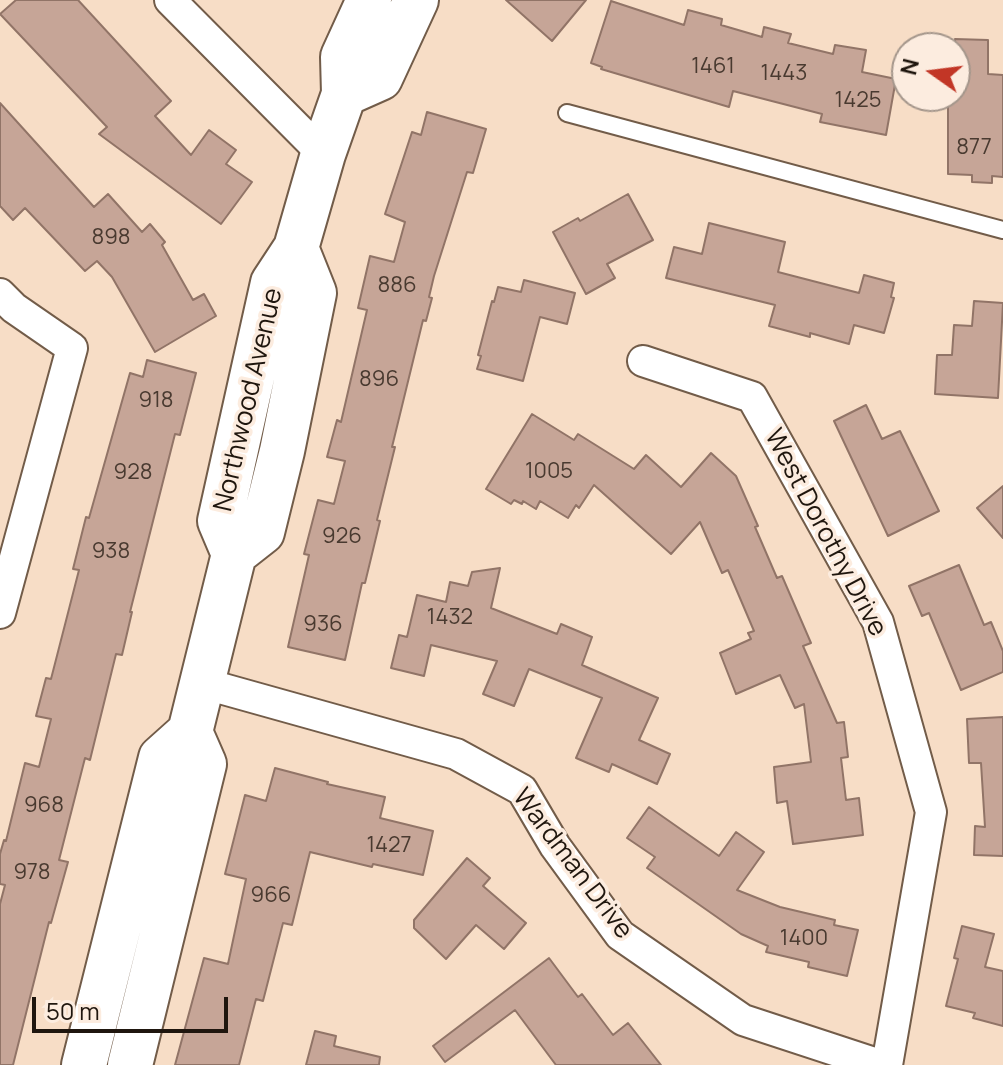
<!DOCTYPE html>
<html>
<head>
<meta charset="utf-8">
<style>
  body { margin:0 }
  #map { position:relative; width:1003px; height:1065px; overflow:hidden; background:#f7ddc6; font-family:Manrope,sans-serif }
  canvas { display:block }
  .north { position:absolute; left:891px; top:32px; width:80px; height:80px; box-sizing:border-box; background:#fcecdf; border:2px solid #a4968b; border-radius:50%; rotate:284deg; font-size:22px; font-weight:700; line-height:32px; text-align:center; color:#1f160e }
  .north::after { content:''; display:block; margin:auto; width:28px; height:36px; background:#c23626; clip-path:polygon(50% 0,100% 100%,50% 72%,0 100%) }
  .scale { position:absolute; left:32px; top:997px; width:196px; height:36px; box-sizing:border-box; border:4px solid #1f160e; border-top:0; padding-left:10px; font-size:24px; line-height:28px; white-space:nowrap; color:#1f160e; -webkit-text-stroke:6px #fcecdf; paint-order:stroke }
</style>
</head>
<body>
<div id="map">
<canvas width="1003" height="1065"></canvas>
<div class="north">N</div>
<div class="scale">50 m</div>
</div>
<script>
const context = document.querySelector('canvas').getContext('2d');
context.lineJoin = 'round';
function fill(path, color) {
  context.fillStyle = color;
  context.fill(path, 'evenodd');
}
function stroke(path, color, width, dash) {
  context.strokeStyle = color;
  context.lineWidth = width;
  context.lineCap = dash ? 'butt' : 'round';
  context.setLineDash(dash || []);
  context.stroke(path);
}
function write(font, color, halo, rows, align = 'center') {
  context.font = font + ' Manrope,sans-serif';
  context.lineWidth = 7;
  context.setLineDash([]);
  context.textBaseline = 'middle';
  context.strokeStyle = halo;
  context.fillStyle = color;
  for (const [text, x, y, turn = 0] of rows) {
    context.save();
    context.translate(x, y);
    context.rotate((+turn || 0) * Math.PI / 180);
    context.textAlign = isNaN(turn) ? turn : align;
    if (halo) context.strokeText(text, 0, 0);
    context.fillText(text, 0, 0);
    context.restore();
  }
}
const building = new Path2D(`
  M16,0H78L171,101L155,116L191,155L209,130L236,150L226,164L252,182L221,224L99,134L107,127L0,14Z
  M506,0H586L552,41Z
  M611,1L684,25L688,10L722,19L721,25L762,37L764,27L791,34L788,43L833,54L835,45L866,50L862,72L896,79L886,135L820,122L822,114L733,91L729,107L601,69L602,67L591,63Z
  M955,39L988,40V74L1003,75V177L992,176V183L972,182V175L948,174V96H955Z
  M0,103L94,207L108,194L142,232L150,224L165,242L162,245L193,300L204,294L216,316L155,352L112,277L97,261L85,271L25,208L13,220L0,206Z
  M427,112L486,129L473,173L467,172L434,276L429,297L432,298L426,321L423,320L392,447H395L377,520L380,521L365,583H362L345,660L288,647L309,555L304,554L318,500L334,504L345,461L327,457L337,420L341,422L367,310L358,308L370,256L394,262L405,222L385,214L412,132L421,135Z
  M628,194L653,240L607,264L615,278L586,294L553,232L578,218L580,221Z
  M709,223L785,242L778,272L859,293L864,275L894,283L891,297L894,298L884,333L854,325L849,344L810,333V337L769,326L775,305L666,278L674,247L702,254Z
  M524,280L575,293L567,324L540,317L523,381L477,369L481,356L478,355L492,301L494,302L498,287L521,292Z
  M974,301L1003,303L998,398L935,394L937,355H952L954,325L972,326Z
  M147,360L196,373L180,435L175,434L130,612H132L122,655L116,654L90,760L85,758L59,860L68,862L51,923L49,922L13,1065H0V904L5,885L0,884V854L4,840L6,841L25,763L39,767L51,719L36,716L46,678L51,679L79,570L73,569L86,517L89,518L130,373L143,377Z
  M866,405L882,439L900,431L939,511L888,536L834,421Z
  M532,414L574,440L578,434L634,469L646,455L681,487L711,453L736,476L758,526L755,527L777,578L782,576L811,643L803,646L837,723L844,722L848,757L841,758L846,800L859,798L863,835L793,844L787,801L777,803L774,767L811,762L804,704L795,708L780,675L736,694L720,653L751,639L748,633L754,631L728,570L722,573L700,522L671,554L594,485L579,508L576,505L568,518L540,501L536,509L523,501L522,504L514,500L511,504L486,489Z
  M1003,486V538L977,508Z
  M959,565L984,625L991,622L1003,651V672L961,690L929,613L922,616L909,586Z
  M500,568L491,608L557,634L561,624L592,637L582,665L658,698L639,740L670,754L657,784L612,764L609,772L576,758L602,698L529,669L514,706L483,694L497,661L431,645L424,676L391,668L399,635L407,637L417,595L446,602L450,582L468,586L472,572Z
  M1003,717V856L974,855L975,826L985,827L981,763H969L967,719Z
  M275,768L328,782L327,784L385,797L380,818L433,831L423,875L373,864L372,867L310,852L292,925L283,923L263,1001L256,999L239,1065H175L204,958L228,964L246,879L225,874L245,795L266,801Z
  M649,807L719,856L736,832L764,852L737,890L780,907L835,920L834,925L858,930L847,976L808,967L809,962L766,952L768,946L741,934L647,868L655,857L627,838Z
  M467,858L490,878L483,886L526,923L504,949L476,925L446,959L414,928V920Z
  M962,926L994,934L985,967L1003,971V1026L973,1018L975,1013L946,1006L958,959L954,958Z
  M549,958L578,997L582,994L613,1035L628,1023L661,1065H556L515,1010L445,1062L433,1046Z
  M315,1031L336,1036L334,1046L380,1057L379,1065H306Z`);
fill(building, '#c6a597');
stroke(building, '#917467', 2);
const lane = new Path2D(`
  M567,113L1003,230`);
const street = new Path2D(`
  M170,0L323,154
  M0,294L14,308L72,348L0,613
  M643,361L752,397L878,622L931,812L887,1065
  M202,683L456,754L522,790L555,846L620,935L743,1020L880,1065`);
const secondary = new Path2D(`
  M344,94L380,78L416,0
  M234,554L220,521L273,283L296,248L323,154L344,94L343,57L369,0
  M84,1065L161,758L190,732L234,554L262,532L282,451L314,293L296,248
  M130,1065L204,764L190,732`);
stroke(lane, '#725c49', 20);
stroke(street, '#725c49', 34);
stroke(secondary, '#725c49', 48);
stroke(lane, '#fff', 16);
stroke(street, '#fff', 30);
stroke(secondary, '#fff', 44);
write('22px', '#493a30', null, [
  ["1461",713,67],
  ["1443",784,74],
  ["1425",858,101],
  ["877",974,148],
  ["898",111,238],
  ["886",397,286],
  ["896",379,380],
  ["918",156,401],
  ["1005",549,472],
  ["928",133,473],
  ["926",342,537],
  ["938",111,552],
  ["1432",450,618],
  ["936",323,625],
  ["968",44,806],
  ["1427",389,846],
  ["978",32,873],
  ["966",271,896],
  ["1400",804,939]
]);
write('26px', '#1f160e', '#fcecdf', [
  ["Northwood Avenue",249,400,-77],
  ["West Dorothy Drive",825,533,62],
  ["Wardman Drive",572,864,53]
]);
</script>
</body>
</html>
